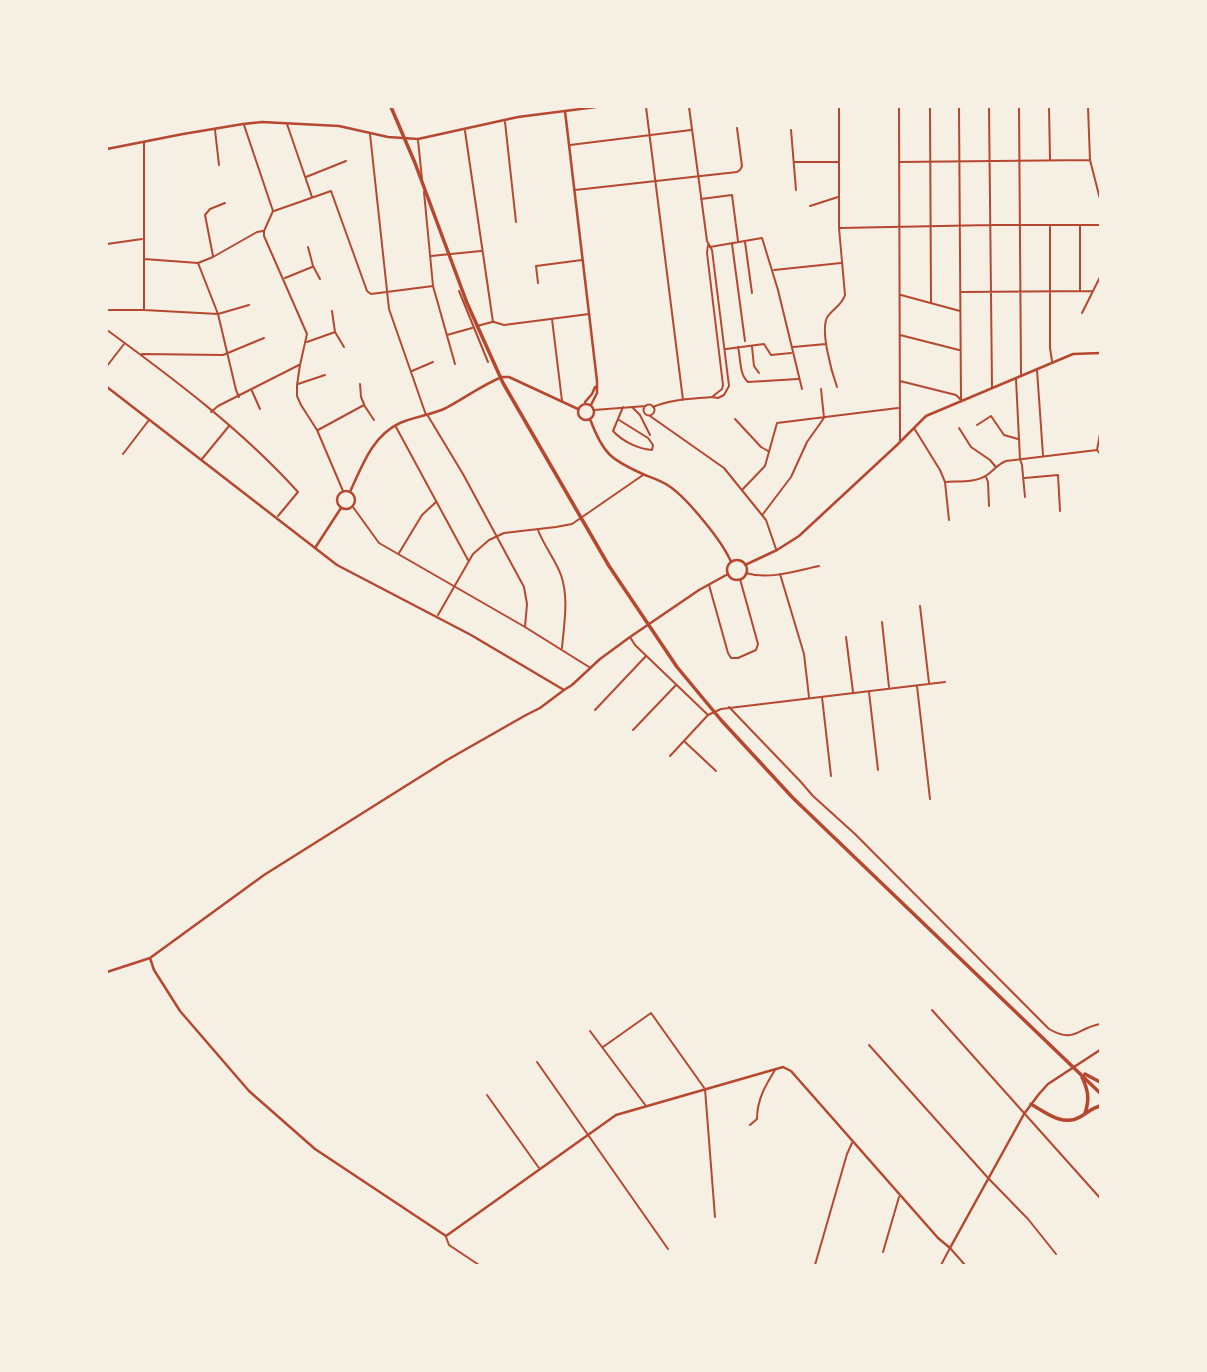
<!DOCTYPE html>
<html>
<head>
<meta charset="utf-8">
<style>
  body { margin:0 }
  #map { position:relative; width:1207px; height:1372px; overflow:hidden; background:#f6efe4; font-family:"Open Sans",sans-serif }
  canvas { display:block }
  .frame { position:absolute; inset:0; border:108px solid #f6efe4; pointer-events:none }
</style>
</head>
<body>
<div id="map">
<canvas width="1207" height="1372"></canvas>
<div class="frame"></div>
</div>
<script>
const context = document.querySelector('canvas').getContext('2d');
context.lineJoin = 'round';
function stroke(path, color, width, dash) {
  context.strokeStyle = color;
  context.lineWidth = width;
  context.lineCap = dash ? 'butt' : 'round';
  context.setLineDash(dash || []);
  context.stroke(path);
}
stroke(new Path2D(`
  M745,242L752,293
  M732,244L745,341`), '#b5482f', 2);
stroke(new Path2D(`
  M646,107L683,400
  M899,107L900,441
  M930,107L931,303
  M959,107L961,400
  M989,107L992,387
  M1019,107L1021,375
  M1049,107L1050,159
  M1088,107L1090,160L1100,199
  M505,122L516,222
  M287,124L312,197
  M244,125L273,211L264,231V236L307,334L300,365L297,385V396L301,405L317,430L343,491
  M215,130L219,165
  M791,130L796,190
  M465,131L493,322
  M370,134L389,309L426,415
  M418,140L422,179
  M144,142V310
  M570,145L691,130
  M794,162H838
  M899,162L1090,160
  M306,177L346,161
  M575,190L737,172L740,170L742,166L737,128
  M424,192L433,286L455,364
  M701,199L732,195L738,241
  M810,206L838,197
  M274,211L331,191L367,291L371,294L433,286
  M1080,226V290
  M1050,227V348L1052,361
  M840,228L991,225H1100
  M107,244L142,239
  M708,245L707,253L723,385L722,389L712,397
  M308,247L313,266L320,279
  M710,247L762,238L778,290L802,389
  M213,256L205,215L210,209L225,203
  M431,256L481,251
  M144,259L198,263L213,257L257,232L263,231
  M198,263L218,314L236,390L239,397
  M774,270L841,263
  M285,278L312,267
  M538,283L536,266L582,260
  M459,291L488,362
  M961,292L1093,291
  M901,295L960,311
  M107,310H144L218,314L249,305
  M332,311L335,332L344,347
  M1082,313L1100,277
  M552,319L562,401
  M494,322L504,325L589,314
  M477,326L492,322
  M107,330C174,379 242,430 298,492L278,516
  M447,335L472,328
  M900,335L959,350
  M307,342L335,332
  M738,347C741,359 739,374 748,382L798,379
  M752,347L754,366L759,373
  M793,347L826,344
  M726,349L764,344L771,355L791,353
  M142,354L223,355L264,338
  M107,366L124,344
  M1037,370L1043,455
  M412,371L433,362
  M1016,379L1020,459L1022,465L1025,497
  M900,381L956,395L960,399
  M298,384L325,375
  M360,384L361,397L364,404
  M837,387C832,373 819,328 828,316C834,308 842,305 845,295L839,228V107
  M252,391L260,409
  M643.5 410a5.5 5.5 0 1 1 11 0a5.5 5.5 0 1 1-11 0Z
  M632,407L640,415L650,435
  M653,407C670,399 693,399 712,397L718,398L724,395L729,386L712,250L707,241L689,107
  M594,410L646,406
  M211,412L218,406L299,365
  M428,416L463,474L524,587L527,604L525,627
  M650,416L724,468L766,520L776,549
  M735,419L761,447L768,451
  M619,420L648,438L653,445L652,450C638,449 622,441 613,431L623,407
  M977,425L991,416L1004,435L1018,439
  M396,427L468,560
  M914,428L940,470L945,482L949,520
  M959,428L971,447L990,460L995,466
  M318,430L364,405L374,420
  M1097,450L1100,434
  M123,454L149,420
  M202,459L229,426
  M986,477L988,482L989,506
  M1025,478L1058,475L1060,511
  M945,482C958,481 976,483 987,475C994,470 998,464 1006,461L1097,450L1100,454
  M742,490L765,466L777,423L898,408
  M353,507L379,543L525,627L589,667
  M763,514L791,477L807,442L824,418L821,389
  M538,530C544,546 555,559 561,575C569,598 564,624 562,648
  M399,553L422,515L436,502
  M746,573C769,580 796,571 819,566
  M780,574L804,654L809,697
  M709,585L728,653L731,658H738L756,650L758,644L740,579
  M920,606L929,683
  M438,615L473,554L489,540L504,533L556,527L572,524L643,475
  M882,622L889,687
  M630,637L635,645L708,715
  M846,637L853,692
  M917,686L930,799
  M869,692L878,770
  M822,697L831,776
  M729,707L800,781L813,796L855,834L1049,1029C1075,1044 1077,1028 1100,1024
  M595,710L646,656
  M633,730L676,685
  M685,742L716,771
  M670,756L708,715L721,709L945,682
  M932,1010L1100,1198
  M590,1031L646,1106
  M869,1045L989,1179L1028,1219L1056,1254
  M603,1047L651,1013L705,1089L715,1217
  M537,1062L668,1249
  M487,1095L539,1168
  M750,1125L757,1119C757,1100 765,1086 775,1070
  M446,1237L449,1245L479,1265
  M883,1252L899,1197
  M815,1265L847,1154L852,1143
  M941,1265L950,1248L965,1265`), '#b5482f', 2);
stroke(new Path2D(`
  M565,111L597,381V393L591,405
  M107,387L337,565L471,635L564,690
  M585,402L592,394L595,387
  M578 412a8 8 0 1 1 16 0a8 8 0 1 1-16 0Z
  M590,419C603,454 611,460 645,475C653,478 662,481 669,486C687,498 723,542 731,562
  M337 500a9 9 0 1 1 18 0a9 9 0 1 1-18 0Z
  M350,492C362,466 372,436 400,423C414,417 431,415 446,408C465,398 482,385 502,377H509L578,409
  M315,548L341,508
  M727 570a10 10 0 1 1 20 0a10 10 0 1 1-20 0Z
  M745,565L777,550L799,536L897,445L926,416L1073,354L1100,353
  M150,958L154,970L180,1011L249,1091L315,1149L446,1236L616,1115L783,1067L791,1071L938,1238L950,1248L1024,1114L1039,1094L1048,1084L1100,1050
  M107,972L150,958L264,875L447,760L526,715L540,708L564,690L572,685L600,659L630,637L699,590L728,574`), '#b5482f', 2.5);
stroke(new Path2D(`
  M107,149L183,134L243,124L262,122L339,126L388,137L418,139L518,117L596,107`), '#b5482f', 2.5);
stroke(new Path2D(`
  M391,107L415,163L467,303L503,383L609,566L677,667L721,720L793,798L1100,1093
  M1085,1074L1100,1082
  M1082,1077C1088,1090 1090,1099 1085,1113
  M1031,1104C1045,1112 1063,1127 1080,1117C1087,1113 1092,1108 1100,1106`), '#b5482f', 3.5);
</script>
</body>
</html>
